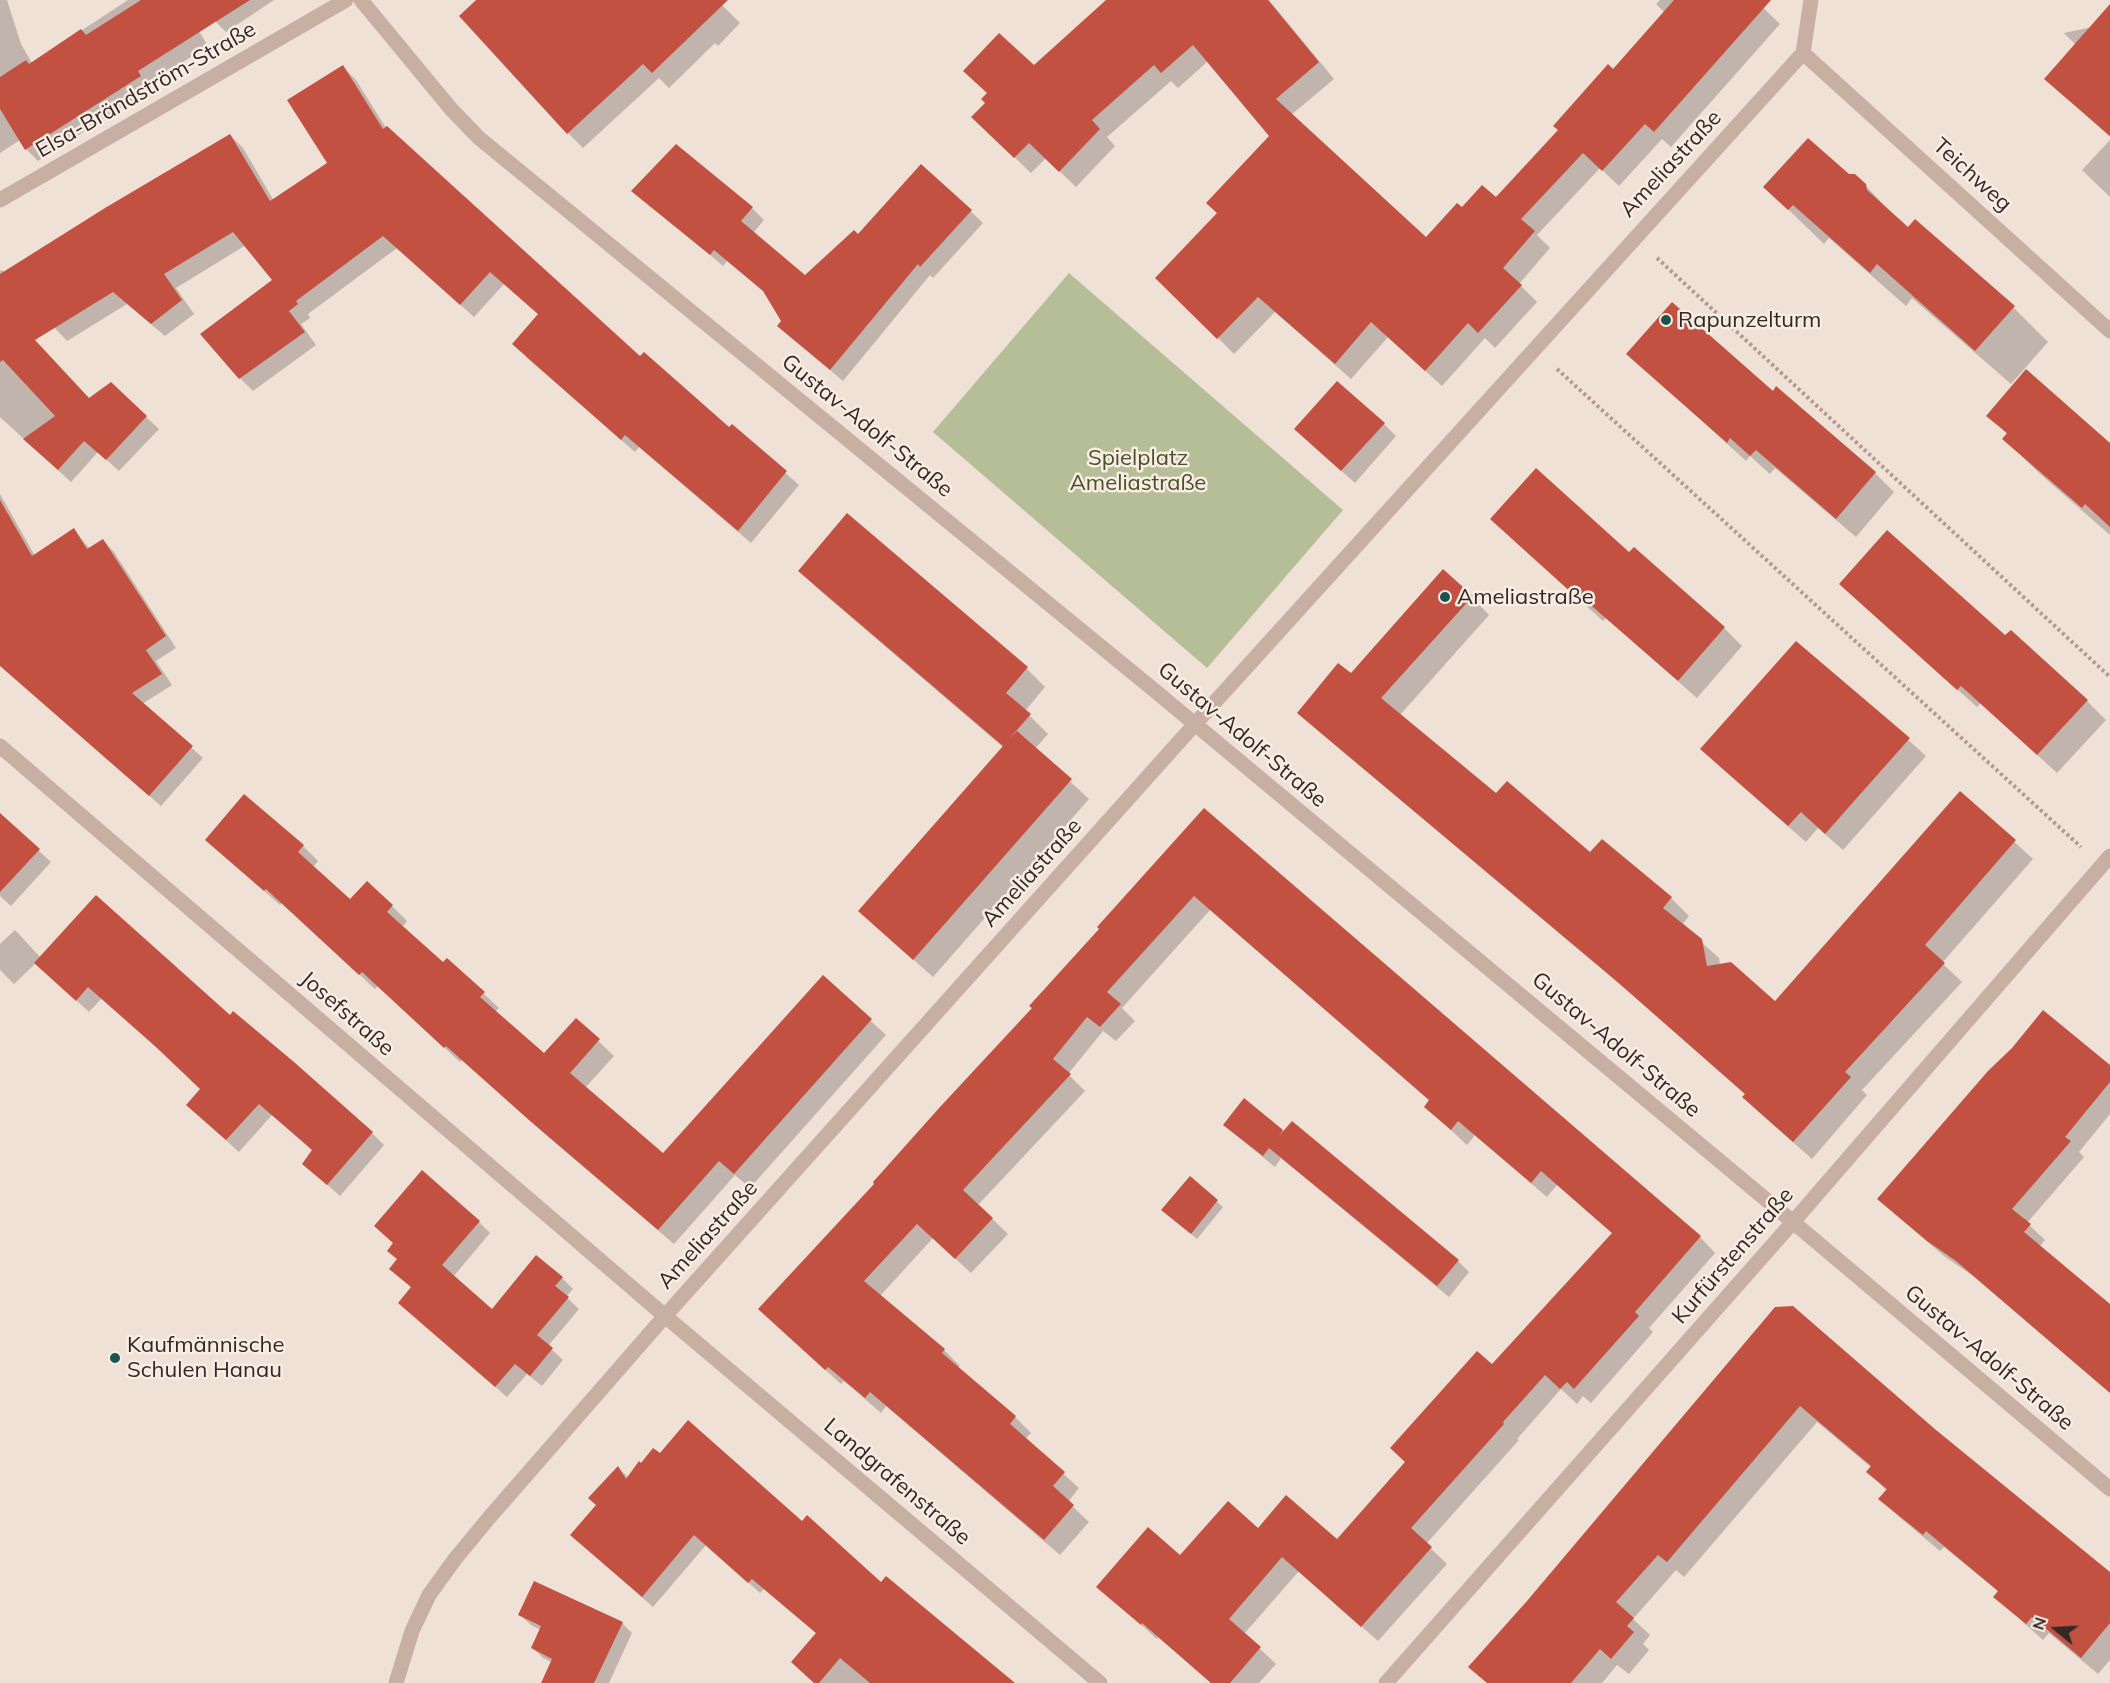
<!DOCTYPE html>
<html>
<head>
<meta charset="utf-8">
<style>
  body { margin:0 }
  #map { position:relative; width:2110px; height:1683px; overflow:hidden; background:#f0e1d7; font-family:Mulish,sans-serif }
  canvas { display:block }
  .north { position:absolute; left:2026px; top:1599px; width:60px; height:60px; -webkit-text-stroke:4px #f8ece3; paint-order:stroke; rotate:288deg; font-size:16px; font-weight:700; line-height:24px; text-align:center; color:#332825 }
  .north::after { content:''; display:block; margin:auto; width:21px; height:27px; background:#332825; clip-path:polygon(50% 0,100% 100%,50% 72%,0 100%) }
</style>
</head>
<body>
<div id="map">
<canvas width="2110" height="1683"></canvas>
<div class="north">N</div>
</div>
<script>
const context = document.querySelector('canvas').getContext('2d');
context.lineJoin = 'round';
function fill(path, color) {
  context.fillStyle = color;
  context.fill(path, 'evenodd');
}
function stroke(path, color, width, dash) {
  context.strokeStyle = color;
  context.lineWidth = width;
  context.lineCap = dash ? 'butt' : 'round';
  context.setLineDash(dash || []);
  context.stroke(path);
}
function write(font, color, halo, rows, align = 'center') {
  context.font = font + ' Mulish,sans-serif';
  context.lineWidth = 5;
  context.setLineDash([]);
  context.textBaseline = 'middle';
  context.strokeStyle = halo;
  context.fillStyle = color;
  for (const [text, x, y, turn = 0] of rows) {
    context.save();
    context.translate(x, y);
    context.rotate((+turn || 0) * Math.PI / 180);
    context.textAlign = isNaN(turn) ? turn : align;
    if (halo) context.strokeText(text, 0, 0);
    context.fillText(text, 0, 0);
    context.restore();
  }
}
fill(new Path2D(`
  M1069,273L1343,510L1207,668L933,432Z`), '#b6be98');
fill(new Path2D(`
  M0,0H7L21,44L32,63L128,0H180L208,46L149,84L152,88L38,161L26,149L20,140L0,153Z
  M212,0H274L226,32L216,22Z
  M478,0H717L740,23L718,46L715,43L669,88L659,78L583,148L568,133Z
  M1108,0H1269L1334,79L1291,115L1426,239L1462,209L1496,199L1665,13L1656,4L1660,0H1755L1780,24L1671,147L1662,139L1619,186L1600,168L1537,235L1550,248L1519,284L1537,302L1495,348L1485,338L1442,386L1388,337L1351,379L1275,312L1234,354L1157,277L1219,213L1271,136L1208,61L1178,88L1171,81L1107,137L1115,146L1076,187L1046,158L1031,173L989,133L1034,67Z
  M2110,6V137L2046,79L2076,45L2064,33L2092,27Z
  M343,67L356,80L386,128L640,358L730,429L732,426L799,485L751,543L639,447L635,452L526,357L539,315L504,284L474,317L397,248L308,314L310,318L301,324L316,345L253,391L240,378L274,280L246,245L176,288L194,314L165,336L127,304L67,341L51,324L30,337L89,399L146,417L159,429L119,471L98,452L71,482L0,417V271L2,270L5,273L230,135L243,148L274,201L329,164Z
  M2110,140V197L2082,170Z
  M922,166L983,223L933,278L930,275L843,381L779,326L783,321L767,294L727,261L723,266L634,191L752,208L764,220L753,233L805,277L858,236Z
  M1848,175L1865,185L1900,222L2013,307L2048,342L2011,384L1912,298L1906,306L1829,238L1824,244L1765,187Z
  M1629,354L1773,393L1875,473L1894,492L1856,537L1775,468L1770,474L1750,456L1746,461Z
  M1988,415L2110,445V535L2039,473L2004,439L2008,435Z
  M1384,424L1396,436L1355,483L1309,442Z
  M0,494L35,556L74,530L90,549L103,540L114,552L176,648L156,661L172,685L142,704L203,758L161,806L0,665Z
  M847,515L1027,669L1045,687L1025,711L1048,734L1035,749L1089,799L933,977L879,929L1004,748L818,589L800,571Z
  M1511,538L1629,554L1724,628L1742,646L1697,698L1606,618L1603,621Z
  M1841,584L2005,637L2087,701L2106,720L2057,773L1981,703L1977,707Z
  M1472,597L1489,615L1400,715L1496,796L1590,855L1602,841L1671,898L1689,916L1682,925L1719,958L1720,965L1775,1003L1961,793L2033,859L1942,963L1962,982L1862,1090L1867,1095L1812,1159L1762,1115L1744,1097L1746,1095L1634,996L1317,730L1299,712L1351,675Z
  M1860,696L1926,756L1843,850L1818,828L1806,842L1719,766Z
  M1204,810L1700,1237L1715,1253L1649,1328L1653,1332L1591,1403L1583,1396L1577,1404L1561,1389L1517,1439L1519,1440L1426,1544L1447,1564L1378,1641L1299,1571L1244,1634L1276,1664L1259,1683H1211L1158,1637L1157,1639L1098,1586L1258,1530L1337,1541L1492,1366L1613,1234L1557,1185L1547,1197L1475,1135L1467,1145L1426,1107L1430,1101L1210,910L1122,1008L1135,1021L1116,1041L1103,1031L1068,1074L1085,1091L978,1205L1008,1234L971,1273L933,1238L880,1296L944,1350L960,1366L958,1368L1015,1417L1031,1433L1025,1439L1079,1488L1068,1502L1089,1522L1060,1555L886,1406L881,1413L844,1381L841,1384L776,1325L1034,1008Z
  M0,815L51,862L11,906L0,896Z
  M207,840L303,846L318,861L313,867L350,901L392,906L407,921L402,927L443,964L447,960L499,1008L495,1012L544,1055L576,1020L614,1056L585,1088L663,1156L823,977L886,1035L750,1188L735,1175L674,1244L546,1135L462,1060L460,1062L378,986L375,989L282,903L280,905Z
  M15,930L41,958L230,1017L372,1133L384,1145L340,1196L304,1164L314,1151L272,1115L239,1152L200,1117L202,1089L102,998L89,1012L36,963L14,984L0,970V944Z
  M2110,1067V1114L2079,1152L2084,1157L2027,1223L2045,1240L2039,1247L2110,1307V1393L1973,1276L1944,1256L1894,1213Z
  M1244,1101L1284,1132L1458,1261L1469,1272L1449,1297L1281,1158L1275,1167L1237,1136L1225,1125Z
  M1190,1178L1223,1207L1197,1239L1169,1216Z
  M479,1222L490,1233L453,1277L492,1311L562,1278L573,1289L566,1297L579,1309L548,1346L563,1360L542,1386L527,1374L507,1397L400,1303L412,1288L391,1269Z
  M1776,1308L1935,1431L2110,1574V1660L2098,1674L2049,1633L2043,1640L1995,1597L1999,1592L1944,1547L1940,1551L1897,1515L1880,1499L1887,1491L1868,1472L1872,1468L1817,1422L1684,1577L1676,1570L1633,1619L1650,1635L1643,1644L1649,1650L1629,1674L1617,1665L1602,1683H1487L1470,1667L1528,1602Z
  M618,1468L629,1478L802,1523L1012,1683H815L817,1634L764,1589L760,1593L706,1545L653,1607L572,1535L598,1505Z
  M520,1615L622,1623L632,1633L609,1683H595L543,1658L533,1648L541,1630L531,1625Z`), '#0003');
fill(new Path2D(`
  M141,0H250L138,71L141,76L25,150L0,109V77L26,60L29,64L81,29L86,35Z
  M476,0H728L652,73L643,64L567,134L459,16Z
  M1106,0H1268L1319,62L1276,99L1426,237L1457,203L1462,207L1482,185L1496,197L1558,130L1553,126L1608,64L1613,69L1674,0H1771L1654,132L1645,124L1602,171L1583,153L1521,219L1535,231L1503,268L1522,285L1478,333L1468,323L1425,371L1371,322L1335,364L1258,297L1217,339L1155,278L1217,213L1206,203L1269,136L1193,45L1161,73L1154,65L1092,120L1100,129L1059,172L1029,143L1014,158L971,117L985,103L981,99L987,93L963,71L999,33L1034,65Z
  M2110,4V136L2044,79Z
  M343,65L383,129L387,126L640,356L644,352L729,427L732,424L787,471L738,531L625,435L621,440L512,344L538,314L490,272L460,305L383,236L296,301L298,304L289,311L305,332L239,379L200,334L272,280L233,232L164,274L182,300L151,324L113,292L35,340L89,398L111,382L147,416L106,460L84,441L58,470L23,439L55,416L3,360L0,362V274L105,208L230,134L270,201L327,163L287,100Z
  M1808,138L1849,174H1855L1866,184L1867,190L1908,227L1915,219L2015,306L1975,351L1877,264L1870,273L1793,205L1788,210L1763,187Z
  M676,144L753,207L741,221L805,275L854,230L858,234L921,164L972,210L920,267L918,264L830,370L777,326L781,321L763,291L714,250L710,255L631,191Z
  M1672,302L1773,391L1776,386L1876,472L1836,519L1756,450L1750,456L1730,438L1727,443L1626,354Z
  M2026,369L2110,443V527L2085,504L2082,508L2002,439L2007,433L1986,416Z
  M1337,381L1385,423L1341,471L1294,429Z
  M1536,468L1629,552L1634,547L1725,627L1678,681L1586,601L1583,603L1490,519Z
  M0,500L32,556L74,528L87,549L103,539L166,636L146,650L162,674L132,693L193,746L149,796L0,666Z
  M847,513L1028,667L1006,693L1031,714L1010,738L1017,731L1072,779L913,960L858,911L1003,746L798,571Z
  M1887,530L2005,635L2011,630L2088,700L2037,755L1961,686L1957,690L1839,584Z
  M1443,569L1473,596L1381,698L1496,793L1507,781L1590,852L1602,839L1672,897L1663,908L1702,939L1707,966L1731,962L1775,1001L1960,791L2016,840L1925,945L1945,963L1845,1072L1851,1077L1793,1142L1742,1097L1745,1094L1614,979L1297,713L1338,663L1351,673Z
  M1796,641L1910,738L1825,834L1801,812L1788,826L1700,749Z
  M244,794L304,845L298,852L350,899L367,881L393,905L387,912L443,962L447,958L485,992L480,997L544,1053L576,1018L600,1039L570,1073L663,1153L823,975L872,1019L734,1174L719,1161L658,1230L529,1120L446,1046L444,1048L362,972L359,975L266,889L264,891L205,840Z
  M1204,808L1701,1236L1635,1312L1639,1316L1574,1389L1567,1382L1560,1389L1545,1375L1503,1422L1504,1424L1411,1528L1432,1547L1361,1627L1282,1557L1229,1619L1261,1647L1230,1683H1211L1142,1623L1141,1625L1096,1587L1148,1527L1180,1555L1228,1501L1258,1528L1286,1495L1337,1539L1405,1462L1390,1448L1477,1351L1492,1364L1612,1233L1541,1171L1531,1183L1458,1121L1451,1130L1424,1107L1429,1100L1194,896L1107,992L1121,1004L1100,1027L1087,1017L1053,1059L1071,1074L963,1190L993,1218L955,1259L917,1224L864,1281L945,1349L942,1353L1016,1416L1010,1424L1065,1472L1053,1486L1074,1505L1044,1540L870,1392L865,1398L828,1367L825,1370L758,1309L874,1184L873,1182L940,1107L1032,1008L1029,1006L1099,929L1097,927Z
  M0,813L40,849L0,892Z
  M96,895L230,1015L233,1011L294,1062L373,1132L327,1185L302,1164L312,1150L259,1104L226,1140L186,1105L200,1089L156,1047L88,987L76,1001L34,963Z
  M2043,1010L2110,1065V1082L2065,1137L2071,1141L2012,1209L2031,1224L2024,1232L2110,1304V1393L1956,1261L1927,1241L1877,1199L1988,1071L2012,1048Z
  M1244,1098L1283,1130L1279,1136L1292,1121L1459,1260L1437,1286L1269,1148L1263,1156L1223,1125Z
  M422,1170L480,1221L442,1265L492,1309L536,1255L563,1277L555,1286L569,1297L537,1335L553,1348L530,1376L515,1364L495,1387L398,1303L411,1287L389,1269L397,1259L387,1251L393,1243L374,1226Z
  M1190,1176L1218,1200L1191,1234L1161,1210Z
  M1793,1306L1936,1430L2110,1572V1623L2081,1658L2032,1617L2026,1624L1993,1597L1998,1591L1926,1531L1923,1535L1878,1499L1887,1489L1866,1472L1871,1466L1800,1406L1667,1562L1658,1555L1616,1602L1634,1618L1627,1626L1634,1632L1611,1659L1600,1649L1571,1683H1487L1468,1667L1527,1601L1775,1307Z
  M688,1420L802,1521L807,1515L881,1582L886,1576L1015,1683H870L840,1658L819,1683H814L791,1662L816,1633L752,1579L748,1583L694,1535L642,1597L570,1535L596,1505L588,1498L618,1466L626,1479L639,1461L641,1463L653,1448L660,1453Z
  M534,1581L623,1622L594,1683H541L552,1659L531,1648L541,1626L518,1615Z`), '#c35142');
stroke(new Path2D(`
  M1657,258L2110,677
  M1557,369L2081,847`), '#b3998e', 4, [3, 3]);
stroke(new Path2D(`
  M361,0L451,109L479,138L1154,690L1793,1222L2110,1489
  M1803,53L2110,331
  M0,200L346,0
  M0,746L665,1316L1100,1683
  M396,1683L412,1631L429,1595L455,1559L488,1519L665,1316L1195,724L1803,53L1811,0
  M1386,1683L1793,1222L2110,856`), '#c7afa4', 15);
for (const [x, y, r, color] of [
  [1666,320,6,"#1c534f"],
  [1445,597,6,"#1c534f"],
  [115,1358,6,"#1c534f"]
]) {
  const dot = new Path2D();
  dot.arc(x, y, r, 0, 2 * Math.PI);
  context.fillStyle = color;
  context.fill(dot);
  stroke(dot, '#f8ece3', 2);
}
write('22px', '#332825', '#f8ece3', [
  ["Elsa-Brändström-Straße",146,90,-30],
  ["Ameliastraße",1671,164,-47],
  ["Teichweg",1972,175,42],
  ["Gustav-Adolf-Straße",867,426,39],
  ["Gustav-Adolf-Straße",1242,735,40],
  ["Ameliastraße",1032,873,-48],
  ["Josefstraße",347,1014,41],
  ["Gustav-Adolf-Straße",1616,1045,40],
  ["Ameliastraße",708,1235,-48],
  ["Kurfürstenstraße",1733,1256,-49],
  ["Gustav-Adolf-Straße",1989,1358,40],
  ["Landgrafenstraße",897,1482,40]
]);
write('22px', '#332825', '#f8ece3', [
  ["Rapunzelturm",1678,320],
  ["Ameliastraße",1457,597],
  ["Kaufmännische",127,1345],
  ["Schulen Hanau",127,1370]
], 'left');
write('22px', '#47502a', '#f8ece3', [
  ["Spielplatz",1138,458],
  ["Ameliastraße",1138,483]
]);
</script>
</body>
</html>
